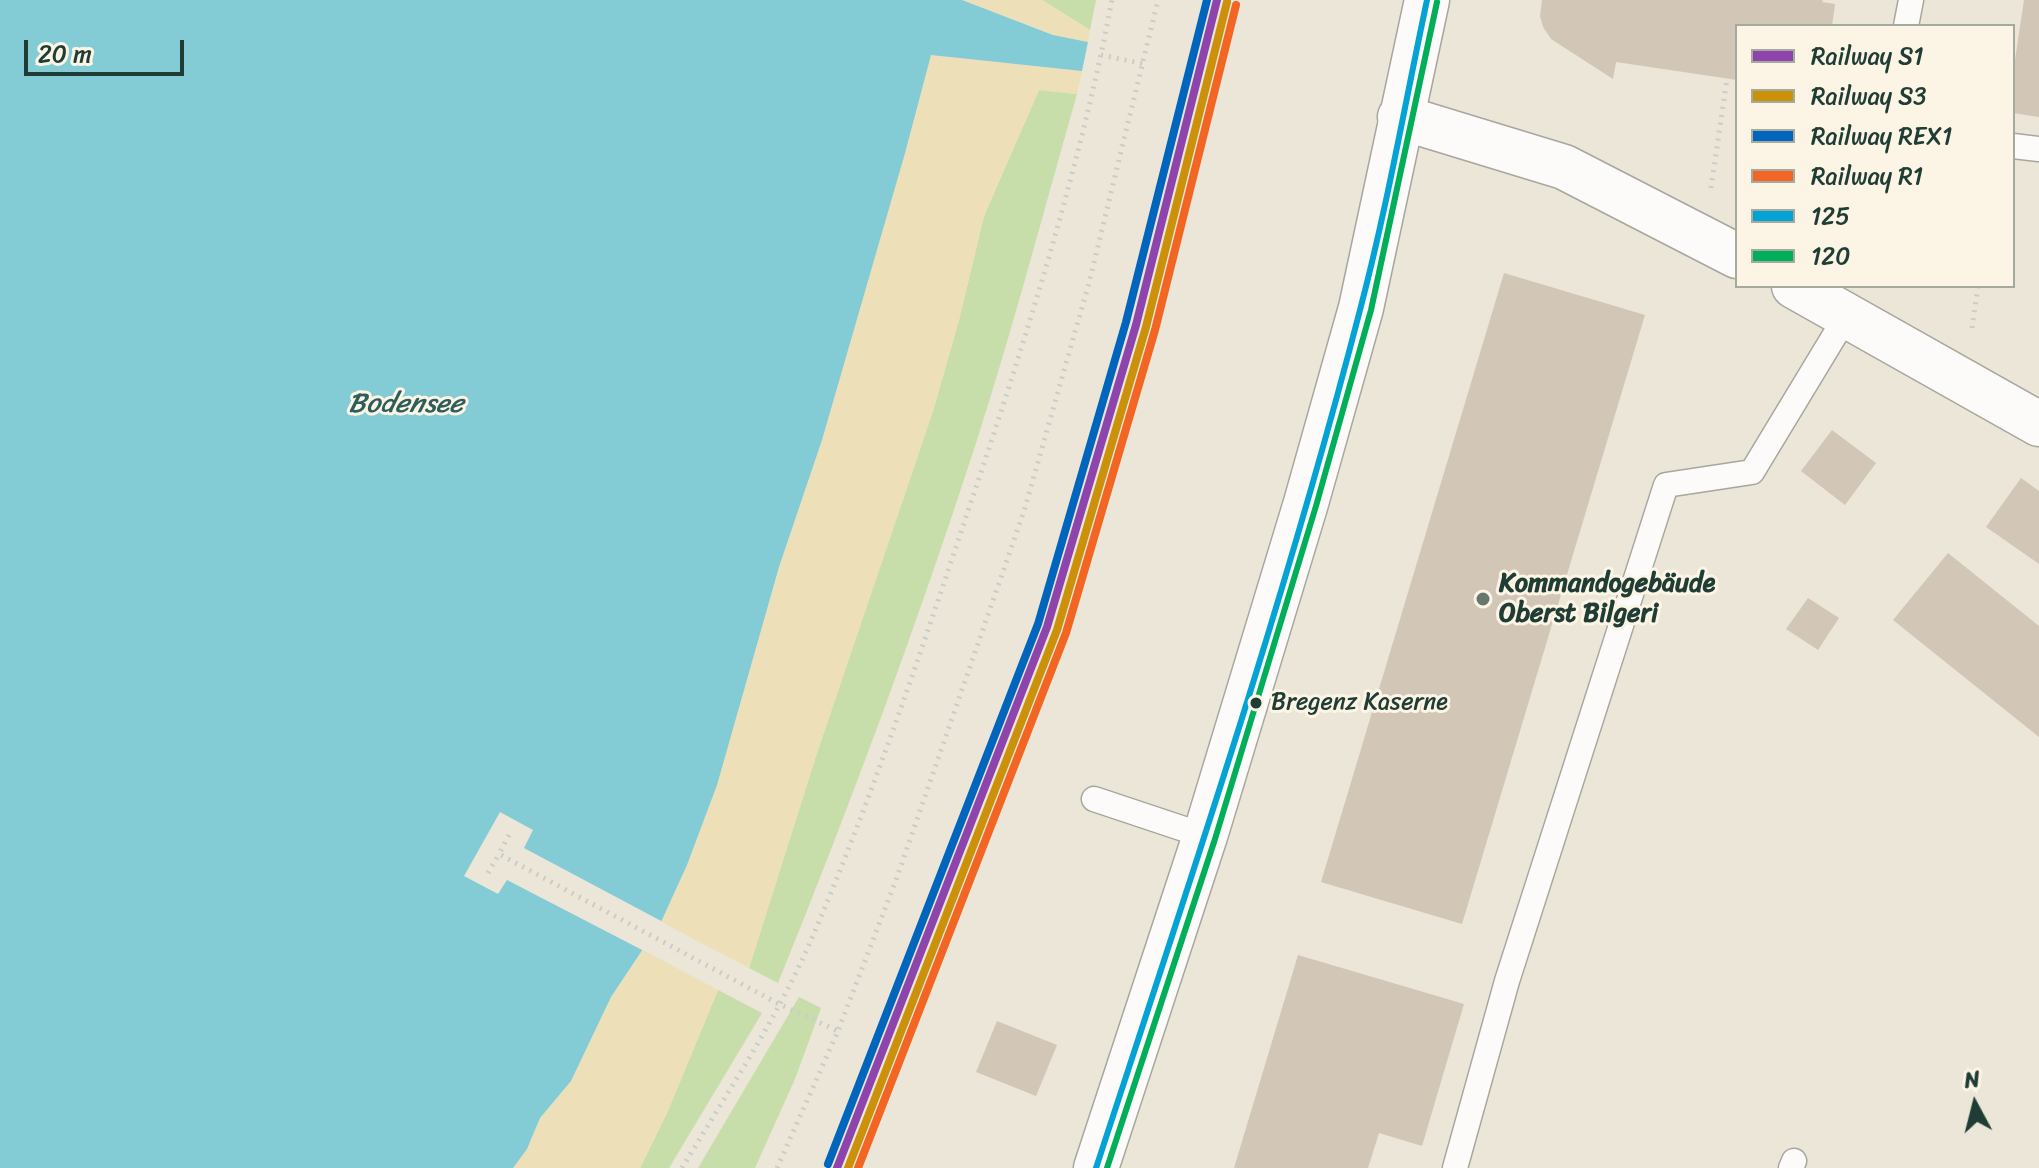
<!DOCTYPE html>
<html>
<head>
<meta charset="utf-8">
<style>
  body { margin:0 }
  #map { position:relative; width:2039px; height:1168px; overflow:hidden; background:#ebe6d7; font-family:Sriracha,sans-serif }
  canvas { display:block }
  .legend { position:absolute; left:1735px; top:24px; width:280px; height:264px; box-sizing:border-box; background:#fcf5e5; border:2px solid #a4ab9e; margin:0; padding:10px 14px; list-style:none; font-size:24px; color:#1f3d34 }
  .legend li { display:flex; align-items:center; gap:16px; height:40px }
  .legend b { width:40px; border:2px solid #a4ab9e }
  .north { position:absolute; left:1935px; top:1064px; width:80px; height:80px; -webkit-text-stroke:6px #fcf5e5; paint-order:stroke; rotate:353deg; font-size:22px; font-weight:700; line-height:32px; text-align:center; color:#1f3d34 }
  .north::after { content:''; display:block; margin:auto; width:28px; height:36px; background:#1f3d34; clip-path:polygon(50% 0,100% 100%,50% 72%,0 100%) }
  .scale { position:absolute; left:24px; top:40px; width:160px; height:36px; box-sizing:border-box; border:4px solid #1f3d34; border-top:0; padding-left:10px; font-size:24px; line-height:28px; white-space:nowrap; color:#1f3d34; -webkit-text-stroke:6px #fcf5e5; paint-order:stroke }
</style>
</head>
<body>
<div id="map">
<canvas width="2039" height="1168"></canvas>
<ul class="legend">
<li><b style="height:10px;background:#8e44ad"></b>Railway S1</li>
<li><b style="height:10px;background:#cc910a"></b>Railway S3</li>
<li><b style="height:10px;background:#0065bd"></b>Railway REX1</li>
<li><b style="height:10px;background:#f26522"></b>Railway R1</li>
<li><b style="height:10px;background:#03a4d5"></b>125</li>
<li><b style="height:10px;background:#01ae59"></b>120</li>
</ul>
<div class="north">N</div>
<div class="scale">20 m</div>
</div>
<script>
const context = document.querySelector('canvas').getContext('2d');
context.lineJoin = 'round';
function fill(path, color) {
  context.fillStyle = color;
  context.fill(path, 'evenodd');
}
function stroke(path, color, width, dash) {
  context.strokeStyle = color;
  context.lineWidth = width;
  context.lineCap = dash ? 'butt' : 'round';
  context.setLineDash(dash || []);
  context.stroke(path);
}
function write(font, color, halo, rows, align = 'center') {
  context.font = font + ' Sriracha,sans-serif';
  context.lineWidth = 6;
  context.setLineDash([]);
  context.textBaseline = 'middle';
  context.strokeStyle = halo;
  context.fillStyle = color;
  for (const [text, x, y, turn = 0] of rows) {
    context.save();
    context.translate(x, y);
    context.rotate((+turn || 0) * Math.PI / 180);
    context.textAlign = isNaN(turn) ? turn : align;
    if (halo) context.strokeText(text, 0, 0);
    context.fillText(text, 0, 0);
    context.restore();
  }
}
fill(new Path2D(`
  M1042,0H1096L1090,30Z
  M1039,90L1077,94C1044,210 1013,328 976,443C917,625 850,806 778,983L749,968L816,756L933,411L959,320L984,216Z
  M718,990L762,1013L669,1168H640L667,1113Z
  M799,997L821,1008L795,1079L755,1168H698Z`), '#c7deaa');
fill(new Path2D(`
  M962,0H1042L1090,30L1088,42L1054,35Z
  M931,55L1082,71L1077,94L1039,90L984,216L959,320L933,411L816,756L749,968L661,922L687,865L717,784L779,567L822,440Z
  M643,950L718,990L667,1113L640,1168H513L527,1149L540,1118L571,1081L611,997Z`), '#eddfb8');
fill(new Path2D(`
  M0,0H962L1053,35L1088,42L1082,71L931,55L905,153L822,440L779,567L717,785L687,865L661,922L611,997L571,1081L540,1118L527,1149L513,1168H0Z`), '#83cbd5');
fill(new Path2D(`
  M500,812L533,830L524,848L665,923L646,952L507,880L498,894L464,876Z`), '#ebe6d7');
fill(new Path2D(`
  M1542,0H1823L1822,2L1835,4L1832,26H1737V80L1616,62L1613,79L1551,39L1543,27L1540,16Z
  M2024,0H2039V117L2013,113V73Z
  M1504,273L1645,315L1462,924L1321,882Z
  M1832,430L1876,463L1845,505L1801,471Z
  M2021,478L2039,491V564L1986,527Z
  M1948,553L2039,626V737L1893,620Z
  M1808,598L1839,618L1818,650L1786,629Z
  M1298,955L1464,1004L1422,1146L1379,1133L1368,1168H1234Z
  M997,1021L1057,1045L1036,1096L976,1072Z`), '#d2c6b7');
const service = new Path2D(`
  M1906,26L1911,0
  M2013,146L2039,149
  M1094,799L1205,836
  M1455,1168L1507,981L1666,485L1752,472L1847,315
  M1791,1168L1794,1161`);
const minor = new Path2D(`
  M1400,117L1564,167L1737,256
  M1794,286L2039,424`);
const primary = new Path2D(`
  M1096,1168L1205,836L1306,503L1361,308L1427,0`);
stroke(service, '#a6a79e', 27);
stroke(minor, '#a6a79e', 47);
stroke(primary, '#a6a79e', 47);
stroke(new Path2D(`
  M1101,55L1144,64
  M1711,188L1727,79
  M1972,328L1978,286
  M509,835L499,854L779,1004L838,1031
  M488,873L499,854
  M682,1168C727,1093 777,1019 812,938C872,798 921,652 969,508C1025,342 1079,172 1112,0
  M777,1168L838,1031L896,880L1024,511L1089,283L1158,0`), '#cbccc8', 5, [2, 6]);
stroke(service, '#fcfbf9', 24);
stroke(minor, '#fcfbf9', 44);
stroke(primary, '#fcfbf9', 44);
stroke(new Path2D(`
  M1096,1168C1189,884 1285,600 1360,310C1387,208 1405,103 1427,0`), '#03a4d5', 6);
stroke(new Path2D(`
  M1107,1168L1215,839L1316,506L1371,310L1437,2`), '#01ae59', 6);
stroke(new Path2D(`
  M837,1168L1047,627L1136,325L1217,0`), '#8e44ad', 8);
stroke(new Path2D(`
  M848,1168L1057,630L1146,327L1227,2`), '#cc910a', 8);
stroke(new Path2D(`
  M828,1164L1038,624L1126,322L1207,0`), '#0065bd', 8);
stroke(new Path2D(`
  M858,1168L1066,633L1155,330L1236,5`), '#f26522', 8);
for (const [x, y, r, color] of [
  [1483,599,8,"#66786d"],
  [1256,703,7,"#1f3d34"]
]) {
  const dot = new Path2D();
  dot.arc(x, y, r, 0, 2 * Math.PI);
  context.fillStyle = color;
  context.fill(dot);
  stroke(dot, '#fcf5e5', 3);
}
write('24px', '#1f3d34', '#fcf5e5', [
  ["Bregenz Kaserne",1271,703]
], 'left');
write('bold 26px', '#1f3d34', '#fcf5e5', [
  ["Kommandogebäude",1499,584],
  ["Oberst Bilgeri",1499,614]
], 'left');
write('italic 28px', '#2d5e5c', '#fcf5e5', [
  ["Bodensee",406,405]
]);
</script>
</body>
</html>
